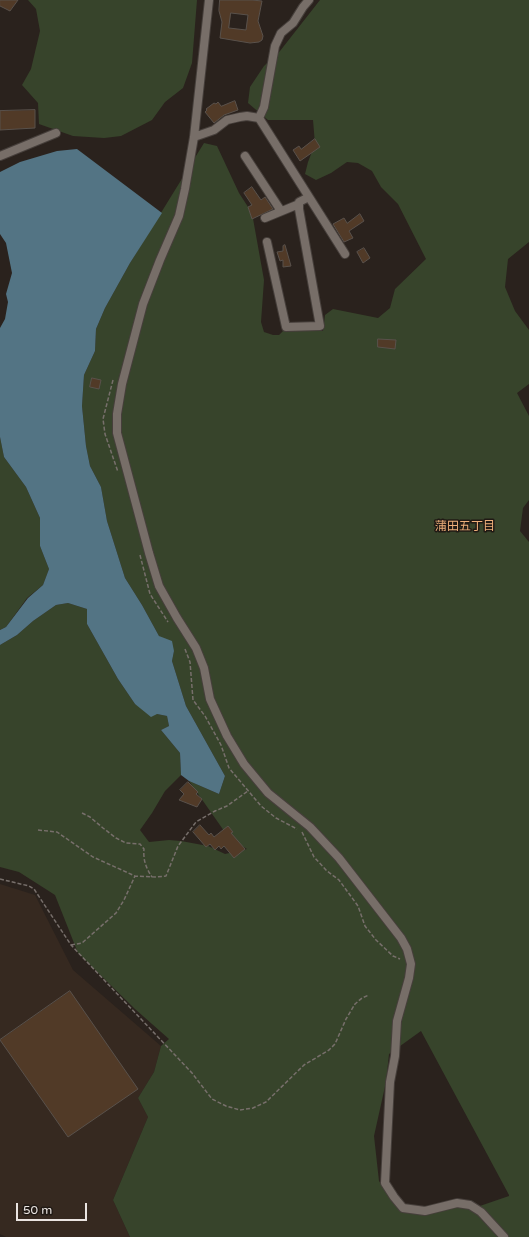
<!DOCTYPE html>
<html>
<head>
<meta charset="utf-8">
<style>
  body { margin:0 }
  #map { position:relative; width:529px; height:1237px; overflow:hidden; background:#2a221d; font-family:"Varela Round",sans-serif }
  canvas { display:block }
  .scale { position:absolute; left:16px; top:1203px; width:71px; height:18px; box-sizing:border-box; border:2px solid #eae4e1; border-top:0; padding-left:5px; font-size:12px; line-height:14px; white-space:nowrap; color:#eae4e1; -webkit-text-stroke:3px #201914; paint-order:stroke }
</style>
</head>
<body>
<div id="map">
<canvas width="529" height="1237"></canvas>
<div class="scale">50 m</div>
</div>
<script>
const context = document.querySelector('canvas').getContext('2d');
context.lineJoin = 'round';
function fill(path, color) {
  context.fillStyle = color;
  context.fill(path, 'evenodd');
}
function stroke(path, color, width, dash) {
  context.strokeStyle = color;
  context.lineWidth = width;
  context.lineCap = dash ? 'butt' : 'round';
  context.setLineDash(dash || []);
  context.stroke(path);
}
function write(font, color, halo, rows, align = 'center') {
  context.font = font + ' "Varela Round","Noto Sans JP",sans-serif';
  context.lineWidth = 3;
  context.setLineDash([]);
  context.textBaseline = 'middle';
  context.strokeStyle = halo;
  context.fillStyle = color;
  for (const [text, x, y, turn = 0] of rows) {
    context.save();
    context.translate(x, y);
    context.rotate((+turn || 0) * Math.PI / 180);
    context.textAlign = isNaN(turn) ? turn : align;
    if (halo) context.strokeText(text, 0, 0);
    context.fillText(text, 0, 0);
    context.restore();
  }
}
fill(new Path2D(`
  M0,884L35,895L73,970L161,1046L154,1072L138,1098L148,1117L113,1200L130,1237H6L0,1234Z`), '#362920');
fill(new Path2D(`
  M28,0H197L192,63L183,88L165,102L152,120L121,136L104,138L73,136L39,124L38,103L22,85L31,69L40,31L36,9Z
  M320,0H529V242L508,259L505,287L515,311L529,330V384L517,393L529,416V500L523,508L520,531L529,542V1237H130L113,1200L148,1117L138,1098L154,1072L161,1046L169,1039L135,1009L78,953L55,895L19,872L0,867V645L17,635L33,621L56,605L68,603L87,609V624L118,679L135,704L157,714L167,716L169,726L161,730L180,753L181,775L165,791L152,813L140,830L149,842L169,840L181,841L208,846L225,854L247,849L229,838L189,781L219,794L225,776L186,706L172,661L174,651L159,636L142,605L125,578L107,521L101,487L90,466L86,446L82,406L84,375L95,351L96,329L105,308L130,263L204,143L217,146L239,193L252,213L264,280L261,322L264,332L273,335H279L284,330L323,331L325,315L333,309L378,318L390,308L395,289L426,259L398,204L381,187L372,171L358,163L347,162L331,173L316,180L305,174L308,162L315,144L313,120H268L248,103L250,87L264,66L280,51ZM421,1031L509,1195V1196L474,1208H403L393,1202L379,1181L374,1136L386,1082L389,1054Z
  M0,437L4,457L26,487L40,518V546L49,569L43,585L27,598L6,627L0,630Z`), '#37442b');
fill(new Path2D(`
  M77,149L162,213L130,263L105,308L96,329L95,351L84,375L82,406L86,446L90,466L101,487L107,521L125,578L142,605L159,636L172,641L174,651L172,661L186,706L225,776L219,794L189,781L181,775L180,753L161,730L169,726L167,716L157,714L151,717L135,704L118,679L87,624V609L68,603L56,605L33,621L17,635L0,645V630L6,627L28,598L43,585L49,569L40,546V518L26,487L4,457L0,437V328L5,319L8,302L6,294L12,273L6,243L0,234V172L20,162L57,151Z`), '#537484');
const building = new Path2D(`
  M0,0H18L10,11L0,6Z
  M220,0H252L262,1L258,21L263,36L262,40L259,42L250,43L220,38L222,22L219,11ZM231,13L248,15L246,30L229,28Z
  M235,101L238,110L224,115L214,123L205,112L207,110L206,109L214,103L216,104L218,102L221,106Z
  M35,110V128L0,130V111Z
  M315,139L320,147L300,161L293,150L299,146L301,149Z
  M252,187L261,200L265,197L273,209L252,219L248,207L252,205L244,193Z
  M360,214L364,221L349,231L353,238L344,242L333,224L344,218L347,223Z
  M285,245L291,266L283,267V260L280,261L277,252L283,251V246Z
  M364,248L370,258L363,263L357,252Z
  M378,339L396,340L395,349L378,347Z
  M92,378L101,380L99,389L90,387Z
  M188,782L198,792L196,794L202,799L197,807L179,800L184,794L180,790Z
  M200,825L209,835L211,833L214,837L228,826L233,832L231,833L245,849L234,858L224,846L221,849L219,846L215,850L210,844L206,847L193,832Z
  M70,991L138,1089L68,1137L0,1040Z`);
fill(building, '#513a27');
stroke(building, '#59514b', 1);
const minor = new Path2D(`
  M209,0L194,137L185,189L179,216L160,260L143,304L122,384L117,414V433L149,553L159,586L177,618L196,648L204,668L210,699L227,736L244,764L268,793L310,827L339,858L401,938L407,949L411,964L409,978L397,1021L395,1056L390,1082L385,1183L394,1197L403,1208L425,1211L457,1203L470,1205L481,1212L504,1237
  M259,118L264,107L275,46L281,33L293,23L303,7L309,0
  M194,137L214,130L227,120L240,117L247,116L259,118L345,254
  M0,156L56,133
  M245,156L281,211
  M265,218L299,204
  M267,242L286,327L320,326L299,209V202L309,197`);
stroke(minor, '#463f3b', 10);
stroke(new Path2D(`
  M113,380L103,419L105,434L118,472
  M140,555L150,594L168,622
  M185,649L190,662L193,700L205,716L221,745L229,768L261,806L276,818L297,829
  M82,813L90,817L103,828L116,838L126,843L140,844L144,849C143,860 146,868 152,877
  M38,830L57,832L93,857L135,876L156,877L166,876L178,846L196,822L215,811L227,806L248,791
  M302,832L314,857L327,871L339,880L358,906L365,926L376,940L393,956L400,959
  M0,879L29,886L34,889L71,945L192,1073L212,1099L226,1106L240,1110L253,1108L266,1102L304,1065L329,1050L335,1044L346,1019L355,1004L362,998L369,995
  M71,945L82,943L116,913L124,900L135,876`), '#776f6b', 1.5, [4, 2]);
stroke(minor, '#776e68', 8);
write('12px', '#edaf7a', '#201914', [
  ["蒲田五丁目",465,527]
]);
</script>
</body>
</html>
